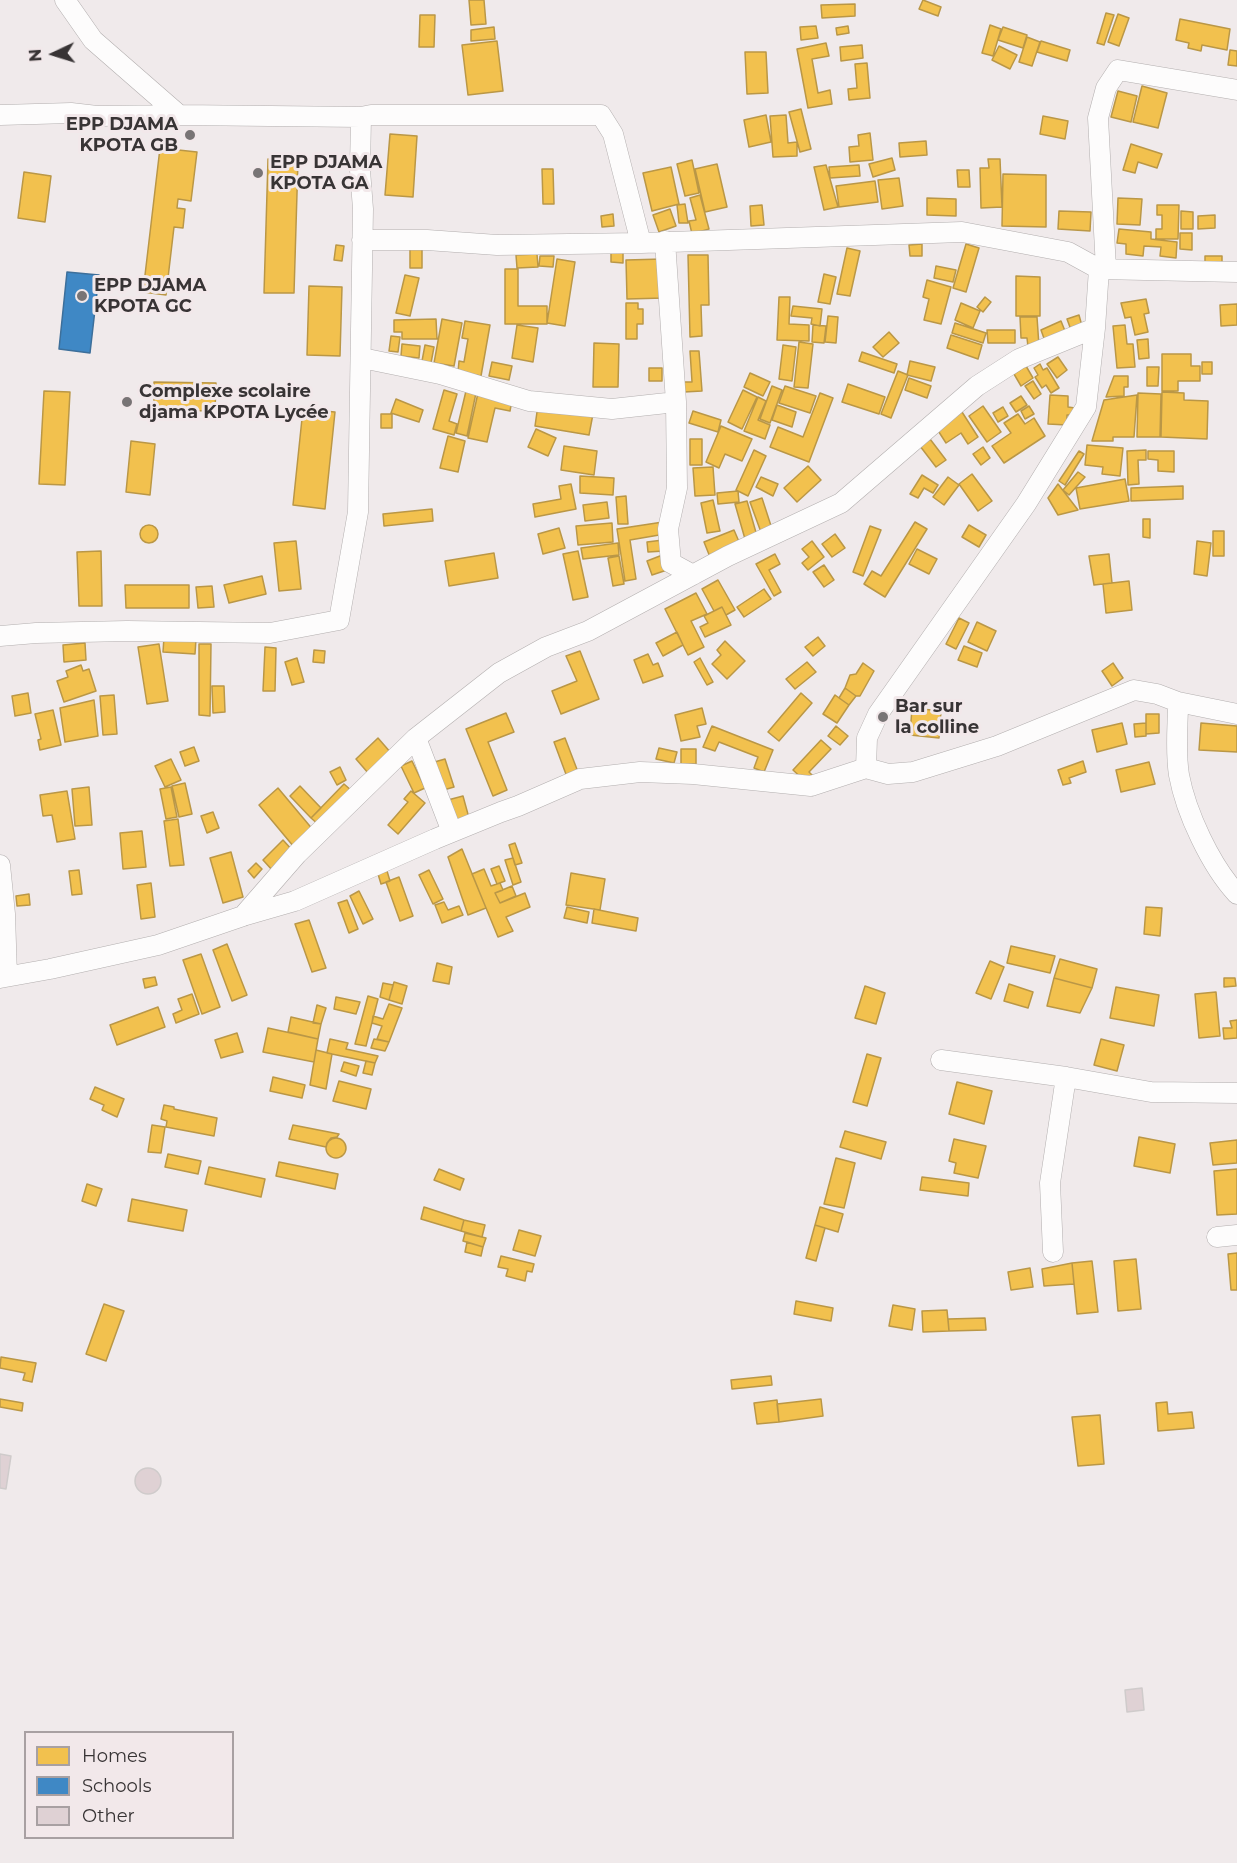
<!DOCTYPE html>
<html>
<head>
<meta charset="utf-8">
<style>
  body { margin:0 }
  #map { position:relative; width:1237px; height:1863px; overflow:hidden; background:#f0eaeb; font-family:Montserrat,sans-serif }
  canvas { display:block }
  .legend { position:absolute; left:24px; top:1731px; width:210px; height:108px; box-sizing:border-box; background:#f2e8ea; border:2px solid #a8a0a2; margin:0; padding:8px 10px; list-style:none; font-size:18px; color:#383435 }
  .legend li { display:flex; align-items:center; gap:12px; height:30px }
  .legend b { width:30px; border:2px solid #a8a0a2 }
  .north { position:absolute; left:24px; top:24px; width:60px; height:60px; -webkit-text-stroke:4px #f2e8ea; paint-order:stroke; rotate:266deg; font-size:16px; font-weight:700; line-height:24px; text-align:center; color:#383435 }
  .north::after { content:''; display:block; margin:auto; width:21px; height:27px; background:#383435; clip-path:polygon(50% 0,100% 100%,50% 72%,0 100%) }
</style>
</head>
<body>
<div id="map">
<canvas width="1237" height="1863"></canvas>
<ul class="legend">
<li><b style="height:16px;background:#f2c14e"></b>Homes</li>
<li><b style="height:16px;background:#3f88c5"></b>Schools</li>
<li><b style="height:16px;background:#dfd1d4"></b>Other</li>
</ul>
<div class="north">N</div>
</div>
<script>
const context = document.querySelector('canvas').getContext('2d');
context.lineJoin = 'round';
function fill(path, color) {
  context.fillStyle = color;
  context.fill(path, 'evenodd');
}
function stroke(path, color, width, dash) {
  context.strokeStyle = color;
  context.lineWidth = width;
  context.lineCap = dash ? 'butt' : 'round';
  context.setLineDash(dash || []);
  context.stroke(path);
}
function write(font, color, halo, rows, align = 'center') {
  context.font = font + ' Montserrat,sans-serif';
  context.lineWidth = 6;
  context.setLineDash([]);
  context.textBaseline = 'middle';
  context.strokeStyle = halo;
  context.fillStyle = color;
  for (const [text, x, y, turn = 0] of rows) {
    context.save();
    context.translate(x, y);
    context.rotate((+turn || 0) * Math.PI / 180);
    context.textAlign = isNaN(turn) ? turn : align;
    if (halo) context.strokeText(text, 0, 0);
    context.fillText(text, 0, 0);
    context.restore();
  }
}
const homes = new Path2D(`
  M469,0H484L486,24L471,25Z
  M923,0L941,7L938,16L919,9Z
  M855,4V16L822,18L821,5Z
  M1106,13L1114,15L1104,45L1097,43Z
  M1118,14L1129,18L1119,46L1108,42Z
  M420,15H435L434,47H419Z
  M1180,19L1230,29L1227,50L1202,45L1201,51L1188,48L1189,43L1176,40Z
  M990,25L1001,29L993,56L982,53Z
  M816,26L818,38L801,40L800,27Z
  M848,26L849,33L837,35L836,28Z
  M494,27L495,39L471,41V30Z
  M1003,27L1027,35L1023,48L998,40Z
  M1027,37L1040,42L1032,66L1019,62Z
  M497,41L503,91L468,95L462,45Z
  M1041,41L1070,50L1067,61L1037,52Z
  M826,43L829,56L812,59L818,93L830,90L832,104L808,108L797,49Z
  M862,45L863,58L841,61L840,47Z
  M999,46L1017,55L1010,69L992,60Z
  M1230,50L1237,51V66L1228,65Z
  M745,52H766L768,93L747,94Z
  M867,63L870,98L849,100L848,89L857,88L855,64Z
  M1142,86L1167,93L1158,128L1133,122Z
  M1118,91L1137,96L1131,122L1111,117Z
  M801,109L811,149L800,152L789,112Z
  M766,115L771,142L749,147L744,120Z
  M786,115L788,143L797,142V156L773,157L770,116Z
  M1043,116L1068,121L1065,139L1040,134Z
  M870,133L873,160L850,162L849,147L859,146L858,135Z
  M390,134L417,136L413,197L385,195Z
  M926,141L927,155L900,157L899,143Z
  M1131,144L1162,154L1157,168L1138,162L1135,173L1123,170Z
  M160,148L197,152L191,201L178,199L177,208L185,209L183,228L174,227L166,295L143,292Z
  M892,158L895,170L873,177L869,164Z
  M268,159L298,160L294,293H264Z
  M988,159H1000L1002,207L981,208L980,168H989Z
  M692,160L699,193L685,196L677,164Z
  M717,164L727,207L705,212L695,169Z
  M826,165L838,207L824,210L814,167Z
  M859,165L860,176L830,178L829,167Z
  M671,167L679,204L652,211L643,173Z
  M542,169H553L554,204H543Z
  M957,170H969L970,187H958Z
  M24,172L51,176L45,222L18,218Z
  M1003,174L1046,175V227L1002,226Z
  M899,178L903,206L882,209L878,180Z
  M875,181L878,202L839,207L836,186Z
  M700,195L709,229L692,234L689,221L696,220L690,198Z
  M927,198L956,199V216L927,215Z
  M1118,198L1142,199L1140,225L1117,224Z
  M685,204L688,223H679L677,205Z
  M762,205L764,225L751,226L750,206Z
  M1157,205H1179L1178,239H1156V229H1162V215H1157Z
  M670,209L676,226L659,232L653,215Z
  M1059,211L1091,212L1090,231L1058,229Z
  M1181,211L1193,212V229H1181Z
  M613,214L614,226L602,227L601,216Z
  M1215,215V228L1198,229V216Z
  M1119,229L1151,232V239L1177,242L1176,258L1160,256L1161,247L1144,246L1143,256L1126,254V244L1117,243Z
  M1180,233H1192V250L1180,249Z
  M922,244V256H910L909,245Z
  M966,244L979,248L966,292L953,288Z
  M336,245L344,246L342,261L334,260Z
  M847,248L860,251L850,296L837,294Z
  M410,249H422V268H410Z
  M611,251H623V263L611,262Z
  M537,254L538,267L517,268L516,255Z
  M688,255H708L709,305H701L702,336L690,337Z
  M540,256H554L553,267L539,266Z
  M1205,256H1222V264L1205,265Z
  M557,259L575,262L565,326L547,323Z
  M663,259L664,298L627,299L626,260Z
  M936,266L956,270L953,282L934,278Z
  M505,269H518V306H547V324H505Z
  M824,274L836,277L830,304L818,302Z
  M405,275L419,278L410,316L396,313Z
  M1016,276L1040,277V316H1016Z
  M927,280L951,287L941,324L924,320L929,299L923,297Z
  M309,286L342,287L340,356L307,355Z
  M779,297H790L789,324L809,325V341L777,340Z
  M985,297L991,302L983,312L977,307Z
  M1146,299L1149,313L1144,314L1148,332L1135,335L1131,317L1125,318L1121,303Z
  M626,303H638V309H643V324H637V339H626Z
  M961,303L980,311L973,328L955,320Z
  M1237,304V325L1221,326L1220,305Z
  M793,306L822,309L820,326L811,324L812,318L791,316Z
  M1079,315L1082,326L1071,330L1067,319Z
  M828,316L838,317L836,343L825,342Z
  M1020,317H1037L1039,346L1028,347L1027,338H1021Z
  M436,319L437,339H402V332H394V320Z
  M442,319L462,323L454,366L434,363Z
  M465,321L490,325L481,376L458,372L459,361L464,362L468,339L462,338Z
  M1061,321L1067,336L1046,344L1041,330Z
  M955,323L986,333L983,343L952,333Z
  M517,325L538,328L533,362L512,358Z
  M813,325L826,326L824,343L812,342Z
  M1125,325L1127,344H1133L1135,367L1117,368L1113,326Z
  M987,330H1015V343H988Z
  M889,332L899,343L883,357L873,347Z
  M951,335L982,345L978,359L947,348Z
  M391,336L400,337L398,352L389,351Z
  M1148,339L1149,358L1139,359L1137,340Z
  M799,342L813,344L808,388L794,387Z
  M594,343L619,344L618,387H593Z
  M402,344L420,346L419,358L401,356Z
  M425,345L434,347L431,363L422,361Z
  M783,345L796,347L792,381L779,379Z
  M690,351H699L702,391L684,392L683,382H692Z
  M862,352L897,364L894,373L859,361Z
  M1162,354H1191V366H1200V381H1178V391H1162Z
  M1058,357L1067,370L1057,378L1047,364Z
  M910,361L935,367L931,381L907,375Z
  M492,362L512,366L509,380L489,376Z
  M1202,362H1212V374H1202Z
  M1040,364L1043,370L1047,368L1059,388L1051,393L1046,385L1042,388L1035,377L1038,375L1034,368Z
  M1026,366L1033,378L1021,386L1014,374Z
  M1147,367H1159L1158,386H1147Z
  M649,368H662V381H649Z
  M898,371L908,375L891,418L881,414Z
  M750,373L770,382L763,396L744,387Z
  M1114,376H1128V387H1124V396L1106,397Z
  M909,378L931,386L927,398L905,390Z
  M1033,381L1041,394L1034,399L1025,386Z
  M154,382L216,383L215,411L154,410Z
  M848,384L885,397L879,414L842,402Z
  M772,386L782,390L770,423L760,419Z
  M785,386L816,396L810,413L779,403Z
  M444,390L457,394L449,421L457,424L454,435L433,429Z
  M743,390L757,397L742,429L728,422Z
  M44,391L70,392L65,485L39,484Z
  M466,391L476,393L467,436L456,433Z
  M1162,392L1184,393V400L1208,401L1207,439L1161,437Z
  M478,393L512,400L510,411L495,408L487,442L468,438Z
  M820,393L833,398L809,462L770,447L778,427L803,437Z
  M1138,393L1161,394L1160,437H1137Z
  M1050,395L1068,396V407L1075,408L1074,415H1067V425L1048,424Z
  M1137,395L1134,437H1113V441H1092L1104,400Z
  M1021,396L1027,405L1016,412L1010,403Z
  M758,397L766,401L758,420L770,425L765,439L744,431Z
  M396,399L423,410L419,422L391,413Z
  M538,405L593,414L589,435L535,426Z
  M777,405L796,412L792,427L772,420Z
  M983,406L1001,432L987,442L969,416Z
  M1029,406L1034,414L1025,419L1021,411Z
  M1003,407L1008,416L998,422L993,413Z
  M303,409L335,412L325,509L293,505Z
  M693,411L721,420L718,432L689,423Z
  M962,412L978,437L968,444L961,433L946,443L937,429Z
  M381,414H392V428H381Z
  M1018,414L1025,424L1034,418L1045,436L1004,463L992,446L1011,433L1004,423Z
  M721,426L752,439L742,461L725,454L719,468L706,462Z
  M536,429L556,438L548,456L528,447Z
  M448,436L465,441L458,472L440,468Z
  M690,439H702V465H690Z
  M930,439L946,460L936,467L920,446Z
  M131,441L155,444L150,495L126,492Z
  M1087,445L1123,448L1120,476L1102,474L1103,467L1085,465Z
  M564,446L597,451L594,475L561,470Z
  M983,447L990,458L981,465L973,454Z
  M754,450L766,456L748,496L736,490Z
  M1146,450V460H1138L1139,484L1128,485L1127,451Z
  M1079,451L1084,454L1065,485L1059,481Z
  M1148,451H1174V472L1158,471V460L1148,459Z
  M808,466L821,480L797,502L784,488Z
  M713,467L715,495L695,496L693,468Z
  M1078,472L1085,477L1069,495L1063,490Z
  M972,474L992,501L978,511L959,484Z
  M922,475L938,485L933,493L924,488L918,498L910,494Z
  M580,476L614,478L613,495L580,493Z
  M761,477L778,484L773,496L756,487Z
  M948,477L959,485L944,505L933,497Z
  M1125,479L1129,501L1080,509L1076,488Z
  M571,484L576,509L535,517L533,504L561,499L559,486Z
  M1058,484L1078,510L1058,515L1048,498Z
  M1183,486V499L1131,501V488Z
  M738,491L739,502L718,504L717,493Z
  M626,496L628,524H618L616,497Z
  M762,498L773,532L762,535L750,502Z
  M713,500L720,531L707,533L701,503Z
  M747,501L757,536L745,539L735,504Z
  M607,502L609,518L585,521L583,505Z
  M432,509L433,521L384,526L383,514Z
  M1143,519H1150V538L1143,537Z
  M663,522L665,534L630,540L636,579L625,581L617,529Z
  M915,522L927,529L885,597L864,584L872,571L881,576Z
  M612,523L613,542L578,545L576,526Z
  M969,525L986,535L979,547L962,537Z
  M140 534a9 9 0 1 1 18 0a9 9 0 1 1-18 0Z
  M870,526L881,530L863,576L853,572Z
  M559,528L565,548L543,554L538,534Z
  M734,530L740,544L710,557L704,542Z
  M1213,531H1224V556H1213Z
  M835,534L845,548L832,557L822,544Z
  M663,540L664,551L648,552L647,542Z
  M296,541L301,589L279,591L274,543Z
  M812,541L824,557L808,570L802,563L809,557L802,549Z
  M1197,541L1211,543L1207,576L1194,574Z
  M618,543L619,555L583,559L581,548Z
  M917,549L937,559L929,574L909,564Z
  M101,551L102,606H79L77,552Z
  M578,551L588,597L573,600L563,554Z
  M494,553L498,578L449,586L445,561Z
  M665,554L670,569L652,575L647,561Z
  M775,554L780,564L769,570L781,592L774,596L756,564Z
  M1109,554L1112,583L1094,585L1089,556Z
  M619,556L624,584L613,586L608,558Z
  M824,565L834,580L824,587L813,572Z
  M262,576L266,594L229,603L224,585Z
  M718,580L735,610L726,615L722,607L714,611L702,589Z
  M1129,581L1132,610L1106,613L1103,584Z
  M125,585H189V608H126Z
  M212,586L214,607L198,608L196,587Z
  M764,589L771,599L744,617L737,607Z
  M696,593L707,614L691,621L704,647L688,655L665,609Z
  M722,607L731,625L705,637L700,627L708,623L704,616Z
  M959,618L969,623L956,649L946,644Z
  M977,622L996,631L987,651L968,642Z
  M677,632L683,645L663,656L656,643Z
  M164,637L196,639L195,654L163,652Z
  M818,637L825,646L813,656L805,647Z
  M725,641L745,661L727,679L712,664L721,655L717,650Z
  M85,643L86,660L64,662L63,645Z
  M159,644L168,701L147,704L138,647Z
  M199,644H211L210,716L199,715Z
  M964,646L982,653L977,667L958,660Z
  M265,647L276,648L275,691H263Z
  M314,650L325,651L324,663L313,662Z
  M580,651L599,699L561,714L552,691L577,681L566,656Z
  M648,654L653,665L658,663L663,676L643,683L634,660Z
  M297,658L304,682L292,685L285,662Z
  M700,658L713,682L707,685L694,662Z
  M807,662L816,672L795,689L786,679Z
  M863,663L874,671L860,696H856L845,688L850,675L856,674Z
  M1113,663L1123,678L1112,686L1102,671Z
  M81,665L83,671L89,669L96,691L64,702L57,681L68,677L66,671Z
  M212,686H224L225,712L213,713Z
  M845,688L856,696L849,705L839,698Z
  M28,693L31,713L15,716L12,696Z
  M801,693L812,703L779,741L768,732Z
  M114,695L117,734L103,735L100,696Z
  M835,695L849,705L837,723L823,714Z
  M94,700L98,736L65,742L60,708Z
  M702,708L706,724L697,726L700,737L681,741L675,715Z
  M912,708L941,711L939,738L910,735Z
  M53,710L61,745L40,750L38,740L41,739L35,714Z
  M506,713L514,732L488,742L507,790L493,796L466,729Z
  M1146,714H1159V733L1146,734Z
  M1122,723L1127,744L1097,752L1092,730Z
  M1146,723V736L1135,737L1134,724Z
  M1201,723L1237,726V752L1199,750Z
  M712,726L773,750L764,772L754,768L758,757L719,742L715,751L703,747Z
  M836,726L848,736L840,745L828,736Z
  M378,738L391,753L369,774L356,759Z
  M565,738L578,772L567,777L554,742Z
  M821,740L831,749L809,772L813,776L807,783L793,770Z
  M194,747L199,761L185,766L180,752Z
  M659,748L677,752L674,763L656,759Z
  M681,749H696V764H681Z
  M171,759L181,780L165,787L155,766Z
  M445,759L454,787L440,791L431,763Z
  M412,761L425,788L414,793L401,766Z
  M1083,761L1086,772L1069,778L1071,783L1063,785L1058,770Z
  M1149,762L1155,784L1121,792L1116,770Z
  M340,767L346,780L337,785L330,772Z
  M185,783L192,814L179,817L172,786Z
  M344,784L352,791L319,825L311,818Z
  M300,786L321,808L311,818L290,796Z
  M89,787L92,825L75,826L72,789Z
  M171,787L177,817L166,819L160,789Z
  M278,788L314,831L294,847L259,805Z
  M67,791L75,839L57,842L52,815L43,816L40,795Z
  M411,791L425,803L398,834L388,825L408,802L404,799Z
  M463,796L469,818L450,823L444,801Z
  M213,812L219,828L207,833L201,816Z
  M178,819L184,865L170,866L164,821Z
  M142,831L146,867L123,869L120,833Z
  M283,840L293,851L273,871L263,860Z
  M515,843L522,863L515,865L509,845Z
  M462,849L486,908L468,915L448,857Z
  M231,852L243,897L223,903L210,858Z
  M513,858L521,882L513,885L505,860Z
  M256,863L262,869L254,878L248,871Z
  M499,866L505,881L497,884L491,869Z
  M484,869L491,886L500,883L503,890L495,893L500,903L525,893L530,907L506,917L513,931L498,937L472,874Z
  M79,870L82,894L72,895L69,871Z
  M429,870L443,899L433,904L419,875Z
  M387,871L390,881L381,884L378,874Z
  M571,873L605,879L600,910L566,905Z
  M399,877L413,916L400,921L386,882Z
  M151,883L155,917L141,919L137,885Z
  M512,886L516,896L500,903L495,893Z
  M359,891L373,919L363,924L350,896Z
  M29,894L30,905L17,906L16,896Z
  M347,900L358,929L349,933L338,903Z
  M444,902L448,910L459,906L463,915L442,923L435,905Z
  M567,907L589,912L587,923L564,918Z
  M1146,907L1162,908L1160,936L1144,934Z
  M594,909L638,918L636,931L592,923Z
  M309,920L326,968L312,972L295,924Z
  M227,944L247,995L232,1001L213,950Z
  M1011,946L1055,956L1050,973L1007,963Z
  M201,954L220,1007L202,1014L183,960Z
  M1060,959L1097,969L1092,988L1054,978Z
  M990,961L1004,967L991,999L976,993Z
  M437,963L452,967L449,984L433,981Z
  M155,977L157,985L145,988L143,979Z
  M1054,978L1092,988L1080,1013L1047,1006Z
  M1224,978H1235L1236,986L1224,987Z
  M394,982L407,986L402,1004L389,1000Z
  M383,983L393,985L389,1000L380,997Z
  M1009,984L1033,992L1028,1008L1004,1001Z
  M865,986L885,993L876,1024L855,1018Z
  M1116,987L1159,995L1154,1026L1110,1018Z
  M1216,992L1220,1036L1199,1038L1195,994Z
  M192,994L199,1014L176,1023L173,1014L182,1010L178,999Z
  M368,996L378,999L366,1046L355,1044Z
  M336,997L360,1002L356,1014L334,1009Z
  M389,1004L402,1008L389,1042L377,1039L382,1026L372,1023L373,1016L383,1019Z
  M317,1005L326,1008L321,1024L313,1023Z
  M158,1007L165,1027L117,1045L110,1025Z
  M291,1017L321,1024L318,1039L288,1032Z
  M1237,1020V1038L1224,1039L1223,1028H1232L1230,1021Z
  M268,1028L318,1039L314,1062L263,1052Z
  M237,1033L243,1052L221,1058L215,1040Z
  M330,1039L348,1043L346,1049L378,1056L375,1063L327,1053Z
  M374,1039L389,1042L385,1051L371,1048Z
  M1101,1039L1124,1045L1117,1071L1094,1065Z
  M316,1050L332,1054L326,1089L310,1085Z
  M867,1054L881,1058L867,1106L853,1102Z
  M366,1061L375,1063L372,1075L363,1073Z
  M344,1062L359,1066L356,1076L341,1071Z
  M273,1077L305,1085L302,1098L270,1091Z
  M339,1081L371,1089L366,1109L333,1101Z
  M957,1082L992,1091L984,1124L949,1114Z
  M95,1087L124,1099L117,1117L102,1110L104,1105L90,1099Z
  M164,1105L174,1107V1109L217,1118L214,1136L166,1127L167,1121L161,1119Z
  M152,1125L165,1127L161,1153L148,1152Z
  M293,1125L339,1134L337,1137L331,1138L327,1143L326,1147L289,1139Z
  M845,1131L886,1142L881,1159L840,1147Z
  M1139,1137L1175,1144L1170,1173L1134,1166Z
  M326 1148a10 10 0 1 1 20 0a10 10 0 1 1-20 0Z
  M954,1139L986,1146L978,1178L954,1173L956,1163L949,1161Z
  M1237,1140V1163L1213,1165L1210,1143Z
  M168,1154L201,1161L198,1174L165,1167Z
  M836,1158L855,1163L844,1208L824,1204Z
  M279,1162L338,1174L335,1189L276,1176Z
  M209,1167L265,1179L261,1197L205,1184Z
  M439,1169L464,1179L460,1190L434,1180Z
  M1237,1169V1214L1217,1215L1214,1171Z
  M922,1177L969,1183L968,1196L920,1190Z
  M87,1184L102,1189L96,1206L82,1201Z
  M132,1199L187,1210L183,1231L128,1221Z
  M424,1207L464,1220L461,1231L421,1219Z
  M820,1207L843,1214L838,1232L815,1225Z
  M464,1220L485,1225L482,1237L461,1231Z
  M815,1225L825,1228L816,1261L806,1258Z
  M519,1230L541,1236L535,1256L513,1250Z
  M465,1233L486,1238L483,1247L463,1241Z
  M467,1242L483,1247L481,1256L465,1252Z
  M1237,1253V1290H1231L1228,1254Z
  M501,1256L534,1264L532,1272L527,1271L525,1281L506,1276L508,1269L498,1267Z
  M1136,1259L1141,1309L1118,1311L1114,1261Z
  M1092,1261L1098,1312L1077,1314L1072,1263Z
  M1072,1263L1074,1284L1044,1286L1042,1269Z
  M1030,1268L1033,1287L1011,1290L1008,1272Z
  M796,1301L833,1308L831,1321L794,1314Z
  M104,1304L124,1311L106,1361L86,1354Z
  M893,1305L915,1309L912,1330L889,1326Z
  M947,1310L949,1331L923,1332L922,1311Z
  M985,1318L986,1330L949,1331L948,1319Z
  M1,1357L36,1363L32,1382L23,1380L25,1373L0,1368Z
  M771,1376L772,1385L732,1389L731,1380Z
  M0,1399L23,1403L22,1411L0,1407Z
  M821,1399L823,1416L779,1422L777,1404Z
  M777,1400L779,1422L757,1424L754,1403Z
  M1167,1402L1168,1414L1192,1412L1194,1428L1158,1431L1156,1403Z
  M1100,1415L1104,1464L1078,1466L1072,1417Z`);
fill(homes, '#f2c14e');
stroke(homes, '#ba9746', 1.5);
const schools = new Path2D(`
  M67,272L99,275L90,353L59,349Z`);
fill(schools, '#3f88c5');
stroke(schools, '#3d6f9a', 1.5);
const building = new Path2D(`
  M0,1454L11,1456L6,1489L0,1488Z
  M135 1481a13 13 0 1 1 26 0a13 13 0 1 1-26 0Z
  M1142,1688L1144,1710L1127,1712L1125,1690Z`);
fill(building, '#dfd1d4');
stroke(building, '#cfcbcb', 1.5);
const street = new Path2D(`
  M65,0L93,40L179,115
  M0,115L71,113L97,116L179,115L361,117L371,115H601L613,134L641,243L962,232L1068,252L1099,269L1095,328L1086,407L1026,504L878,714L867,738L866,768
  M362,240H427L497,245L641,243
  M1099,269L1237,272
  M1106,269L1098,118L1106,88L1118,70L1237,90
  M362,358L440,374L529,401L612,409L676,402L665,241
  M676,402L677,488L668,529L671,563L693,575
  M0,636L36,633L127,631L270,633L339,620L358,512L363,209L360,170L361,117
  M1178,702C1178,726 1175,751 1179,775C1186,813 1211,866 1237,894
  M416,738L452,832
  M0,865L5,914L7,976
  M243,916L297,854L416,738L499,673L546,647L588,631L728,556L841,503L977,386L1019,359L1095,328
  M0,978L50,969L158,945L243,916L295,901L435,839L501,812L518,806L580,779L640,772L693,774L811,786L866,768L888,774L913,772L997,746L1134,690L1157,694L1178,702L1237,714
  M941,1060L1066,1077L1151,1092L1237,1093
  M1217,1237L1237,1235
  M1053,1252L1050,1183L1066,1077`);
stroke(street, '#b2aeae', 21);
stroke(street, '#fdfcfc', 20);
for (const [x, y, r, color] of [
  [190,135,6,"#787475"],
  [258,173,6,"#787475"],
  [82,296,6,"#787475"],
  [127,402,6,"#787475"],
  [883,717,6,"#787475"]
]) {
  const dot = new Path2D();
  dot.arc(x, y, r, 0, 2 * Math.PI);
  context.fillStyle = color;
  context.fill(dot);
  stroke(dot, '#f2e8ea', 2);
}
write('bold 18px', '#383435', '#f2e8ea', [
  ["EPP DJAMA",178,125,"right"],
  ["KPOTA GB",178,146,"right"],
  ["EPP DJAMA",270,163],
  ["KPOTA GA",270,184],
  ["EPP DJAMA",94,286],
  ["KPOTA GC",94,307],
  ["Complexe scolaire",139,392],
  ["djama KPOTA Lycée",139,413],
  ["Bar sur",895,707],
  ["la colline",895,728]
], 'left');
</script>
</body>
</html>
